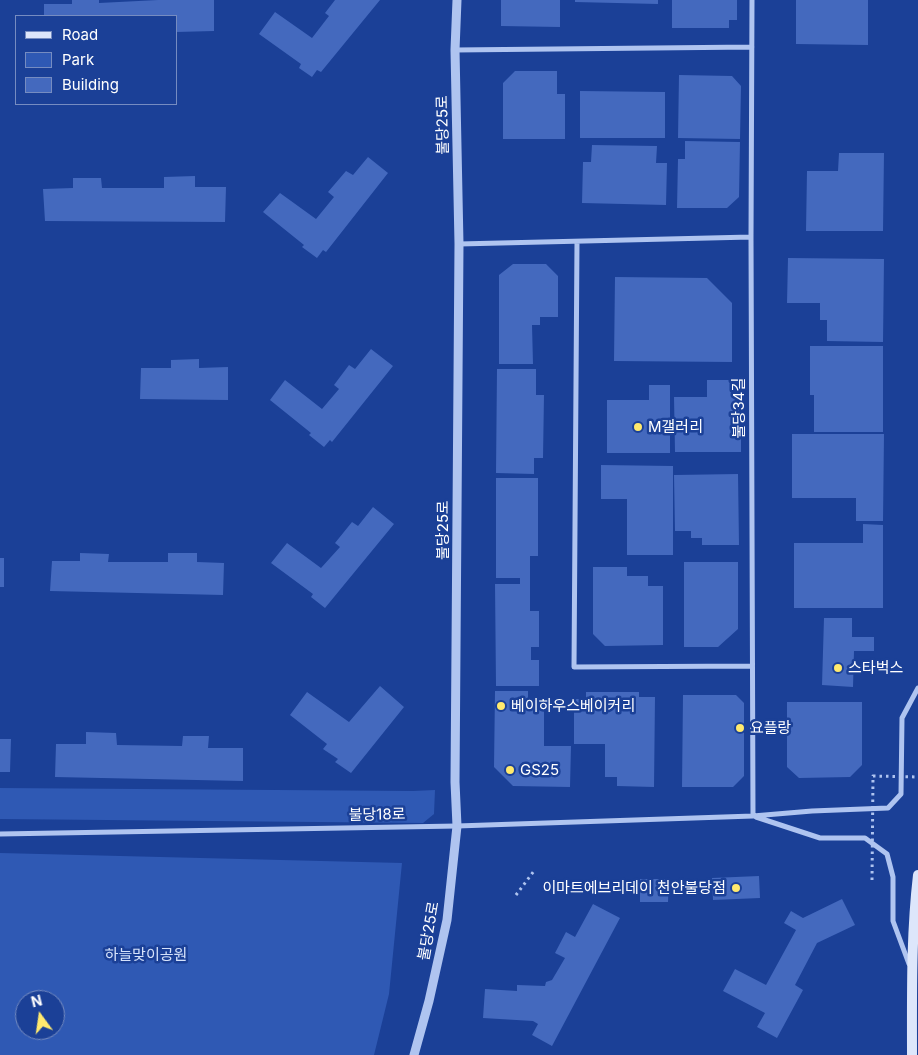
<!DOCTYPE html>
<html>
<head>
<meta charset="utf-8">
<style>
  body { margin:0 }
  #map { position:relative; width:918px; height:1055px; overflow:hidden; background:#1b4097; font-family:Inter,sans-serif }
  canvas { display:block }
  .legend { position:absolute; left:15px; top:15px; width:162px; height:90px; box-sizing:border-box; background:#1b4097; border:1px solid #768cc1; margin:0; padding:6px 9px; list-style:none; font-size:15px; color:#fff }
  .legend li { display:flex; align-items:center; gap:10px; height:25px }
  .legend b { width:25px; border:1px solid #768cc1 }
  .north { position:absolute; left:15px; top:990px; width:50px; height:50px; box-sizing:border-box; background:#1b4097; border:1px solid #768cc1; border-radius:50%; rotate:346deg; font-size:14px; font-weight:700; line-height:20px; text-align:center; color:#fff }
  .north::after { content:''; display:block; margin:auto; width:18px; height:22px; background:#ffe96e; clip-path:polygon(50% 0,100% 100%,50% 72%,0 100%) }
</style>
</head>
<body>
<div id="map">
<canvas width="918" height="1055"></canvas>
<ul class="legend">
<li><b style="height:6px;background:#dde6fb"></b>Road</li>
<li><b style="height:14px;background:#2f59b4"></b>Park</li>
<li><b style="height:14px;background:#4469be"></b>Building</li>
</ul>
<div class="north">N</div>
</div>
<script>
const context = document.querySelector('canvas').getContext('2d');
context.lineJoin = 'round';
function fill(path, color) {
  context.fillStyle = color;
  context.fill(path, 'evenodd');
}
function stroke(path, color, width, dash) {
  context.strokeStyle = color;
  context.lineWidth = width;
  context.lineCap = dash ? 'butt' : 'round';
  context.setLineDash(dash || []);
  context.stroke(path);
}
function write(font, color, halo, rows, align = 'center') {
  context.font = font + ' Inter,"Noto Sans KR",sans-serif';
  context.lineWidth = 5;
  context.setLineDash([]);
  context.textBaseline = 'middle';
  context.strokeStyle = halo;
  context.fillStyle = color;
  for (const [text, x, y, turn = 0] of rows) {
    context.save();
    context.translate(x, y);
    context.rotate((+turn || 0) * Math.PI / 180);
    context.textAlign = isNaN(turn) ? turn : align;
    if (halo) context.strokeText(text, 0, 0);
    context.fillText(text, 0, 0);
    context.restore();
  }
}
fill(new Path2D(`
  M0,788L413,791L435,790L434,814L423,823L0,819Z
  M0,853L402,863L389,994L374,1055H0ZM25,1000H55V1030H25Z`), '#2f59b4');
fill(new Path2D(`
  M72,0H99V3L158,0H214V31L176,32V16H44V4H72Z
  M335,0H380L321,72L317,70L312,77L299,68L301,64L259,34L275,12L312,38L329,16L325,13Z
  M501,0H560V27L501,26Z
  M575,0H658V4L575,2Z
  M672,0H737V20H729V28H672Z
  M796,0H868V45L796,44Z
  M515,71H557V94H565V139H503V83Z
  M679,75L732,76L741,86L740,139L678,138Z
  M580,91L665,92V138H580Z
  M685,141L740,142L739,197L727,208H677L678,159H685Z
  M592,145L657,146L656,163H667L666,205L582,203L583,162H591Z
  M839,153H884L883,231H806L807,171H838Z
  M368,157L388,173L326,252L323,250L317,258L302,247L304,245L263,212L280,193L316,219L334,197L328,192L346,171L353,175Z
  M195,176V187H226L225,222L45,221L43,189L73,188V178H101L102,188H164V177Z
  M788,258L884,259L883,342L827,341V320H820V303H787Z
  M513,264H546L558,276V317H540V325H532L533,364H499V275Z
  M615,277L707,278L732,303V362L614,361Z
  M810,346H883V432H814V395H810Z
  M371,349L393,366L332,442L330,440L324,447L309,435L311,433L270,400L285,380L322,409L339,389L334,385L349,365L355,369Z
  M199,359V368L228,367V400L140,399L141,368H171V360Z
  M497,369H536V395H544L543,458H534V474L496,473Z
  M707,380H741V452H675L674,397H707Z
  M649,385H670V453H607V400H649Z
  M792,434H884L883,521H856V498H792Z
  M601,465L673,466V555H627V499H601Z
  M738,474L739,545H702V538H691V531H675L674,475Z
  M496,478H538V556H530V611H539V647H531V660H539V686H496L495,584H520V578H496Z
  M373,507L394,524L325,608L311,597L313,594L271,563L287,543L321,568L340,547L335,543L352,522L358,526Z
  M863,524L883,525V608H794V543H863Z
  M80,553L109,554L108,562H168V553H197V562L224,563L223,595L50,591L52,561H80Z
  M0,558H4V587H0Z
  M684,562H738V629L718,647H684Z
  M593,567H627V576H648V586H663V645L605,646L593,634Z
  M824,618H852V637H874V651H854L853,687L822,685Z
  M380,686L404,707L351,773L335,762L338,759L323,749L327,744L290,715L307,692L349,722Z
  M495,691H528V707H544V746H571L570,787L513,786L494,767Z
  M586,692H639V697H655L654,787L617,786V777H605V744H574V699H586Z
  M683,695H736L744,703V776L733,787H682Z
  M787,702H862V765L850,777L799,778L787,767Z
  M86,732L116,733L117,745L182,746L183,736H209L208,748H243V781L55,777L56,744H86Z
  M0,739H11L10,772H0Z
  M759,876L760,898L713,900L712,878Z
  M640,879H669L668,902H640Z
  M842,899L855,925L817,943L795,985L803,990L777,1038L757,1027L765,1013L723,991L735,969L766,985L796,930L784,923L791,911L803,918Z
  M593,904L620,918L552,1046L532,1035L538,1024L533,1021L483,1018L485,989L517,991V985L545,986L546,982L552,980L565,958L555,953L566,932L575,937Z`), '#4469be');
stroke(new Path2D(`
  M516,895L534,871`), '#afc4f0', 3, [2.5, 4]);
stroke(new Path2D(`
  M752,0L751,237L753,816
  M455,50L752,47
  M577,242L574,667L752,666
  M459,244L751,237
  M756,817L820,838H865L887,854L893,877V921L909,964
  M0,834L457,826L753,816L812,811L888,808L901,794L902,718L918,688`), '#afc4f0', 5);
stroke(new Path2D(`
  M414,1055L429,1001L447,920L457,826L455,782L459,244L455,50L457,0`), '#afc4f0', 9);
stroke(new Path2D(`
  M912,1055C912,995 911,935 918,875`), '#dde6fb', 10);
stroke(new Path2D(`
  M872,880L873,776L918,777`), '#afc4f0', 3, [2.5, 4]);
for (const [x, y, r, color] of [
  [638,427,5,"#ffe96e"],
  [838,668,5,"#ffe96e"],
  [501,706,5,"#ffe96e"],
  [740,728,5,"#ffe96e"],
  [510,770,5,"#ffe96e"],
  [736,888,5,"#ffe96e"]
]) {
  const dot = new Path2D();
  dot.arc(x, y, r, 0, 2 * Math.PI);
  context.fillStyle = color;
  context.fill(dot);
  stroke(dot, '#1b4097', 2);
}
write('15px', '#fff', '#1b4097', [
  ["불당25로",443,125,-91],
  ["불당34길",739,408,-90],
  ["불당25로",443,530,-90],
  ["불당18로",377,815,-1],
  ["불당25로",429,931,-80]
]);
write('15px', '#fff', '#1b4097', [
  ["M갤러리",648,427],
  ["스타벅스",848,668],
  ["베이하우스베이커리",511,706],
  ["요플랑",750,728],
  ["GS25",520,770],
  ["이마트에브리데이 천안불당점",726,888,"right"]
], 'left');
write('15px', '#d6e2fb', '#1b4097', [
  ["하늘맞이공원",146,955]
]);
</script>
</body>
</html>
